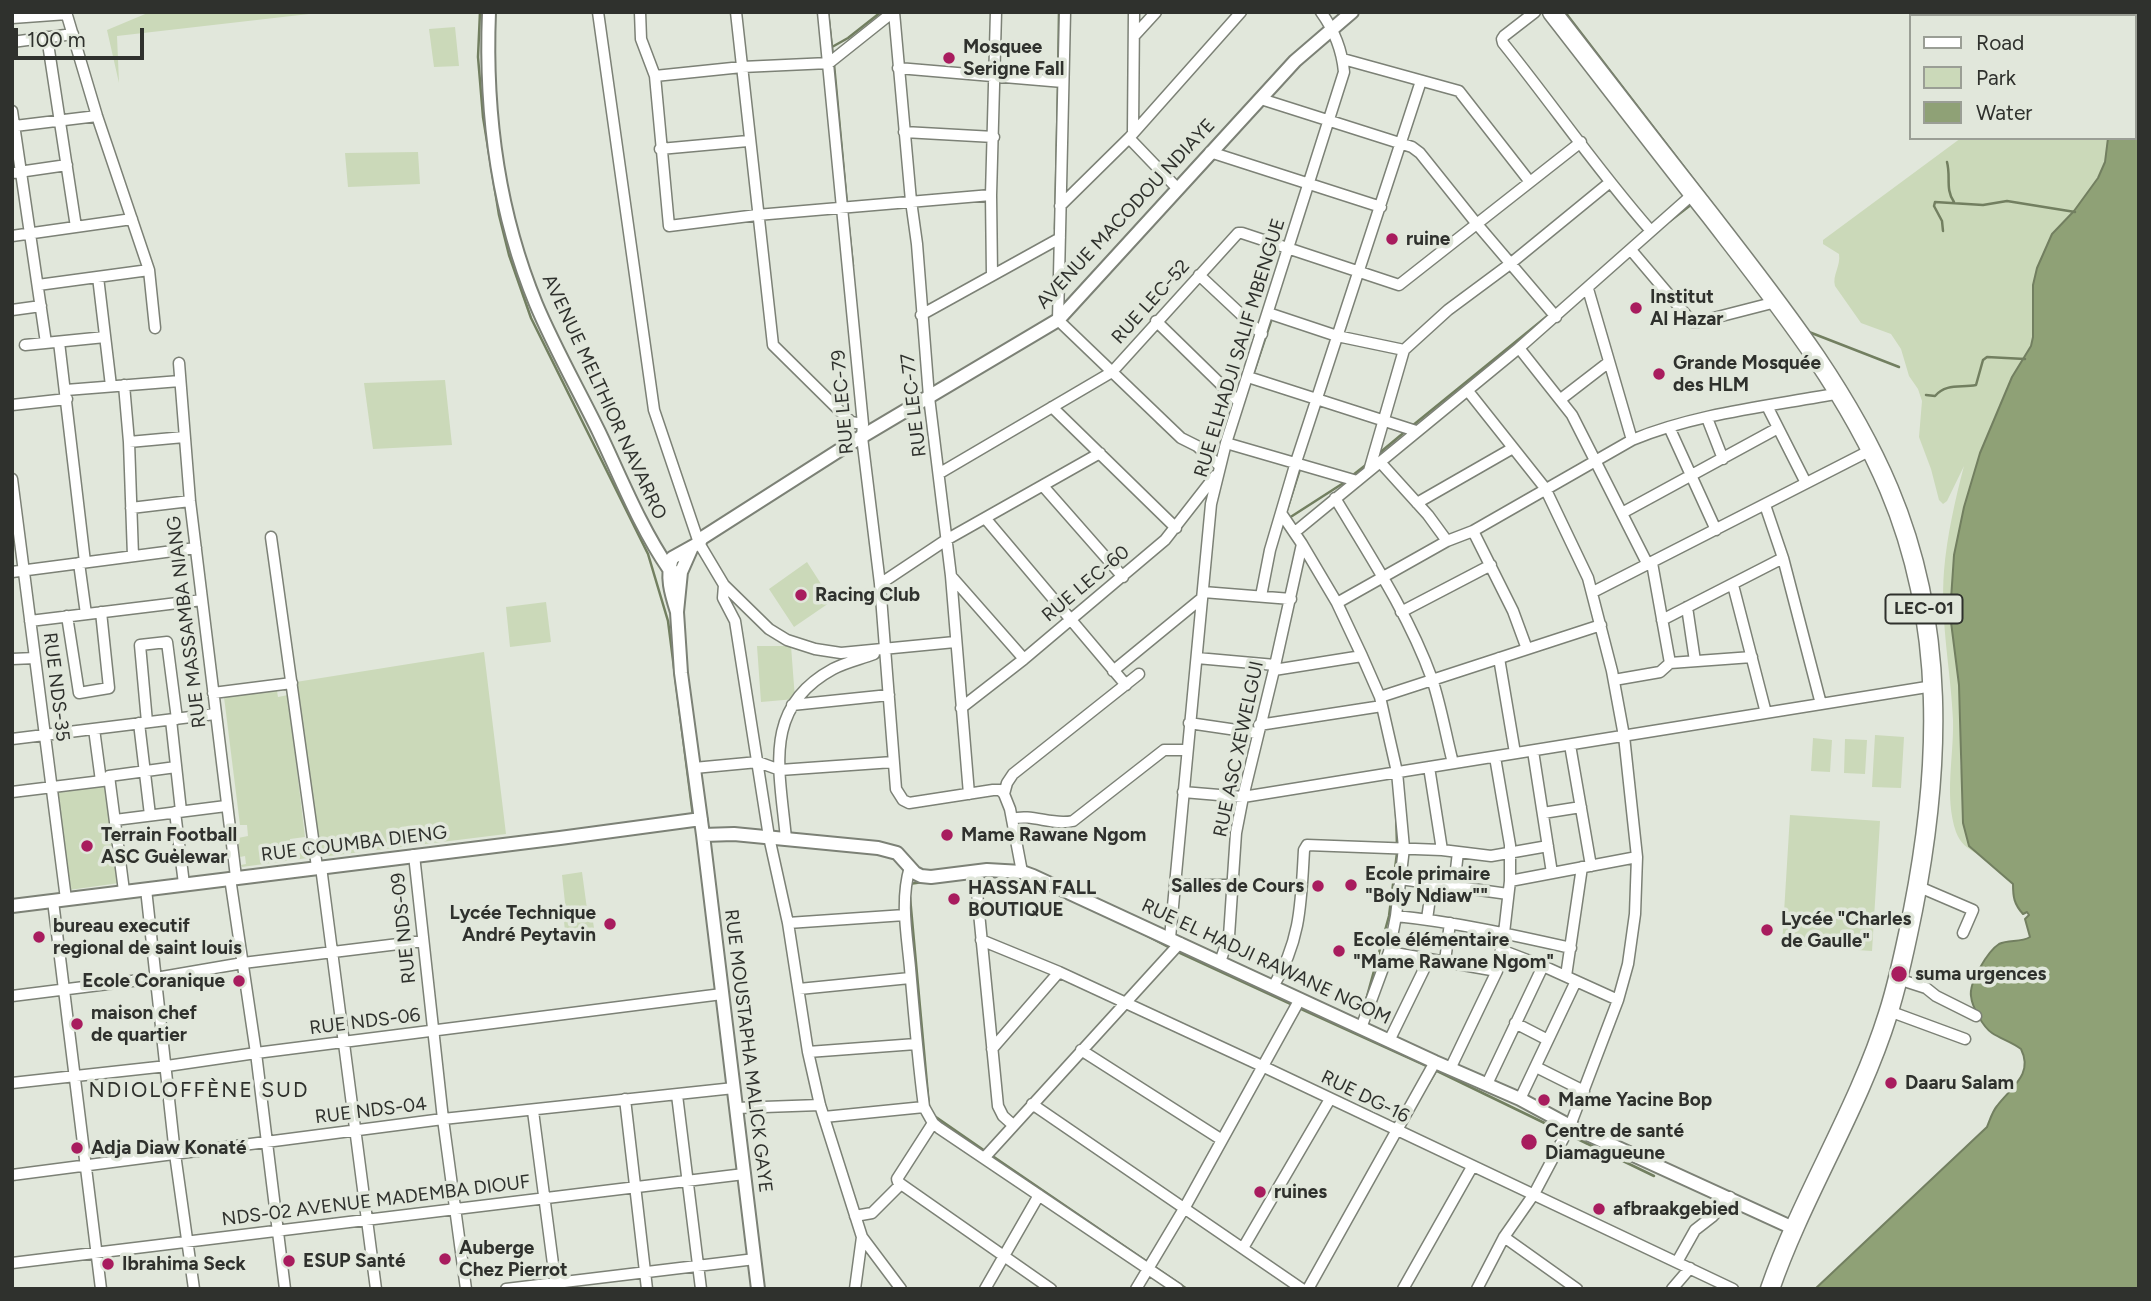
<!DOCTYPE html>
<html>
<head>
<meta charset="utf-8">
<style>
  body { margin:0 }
  #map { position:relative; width:2151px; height:1301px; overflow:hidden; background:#e1e7db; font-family:Figtree,sans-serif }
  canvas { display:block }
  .frame { position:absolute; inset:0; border:14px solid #2f312d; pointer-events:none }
  .legend { position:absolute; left:1909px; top:14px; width:228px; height:126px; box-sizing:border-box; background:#e1e7db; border:2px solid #9a9e95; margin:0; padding:9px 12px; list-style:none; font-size:21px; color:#2f312d }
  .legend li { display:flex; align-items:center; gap:14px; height:35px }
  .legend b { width:35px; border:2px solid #9a9e95 }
  .scale { position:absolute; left:14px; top:28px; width:130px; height:32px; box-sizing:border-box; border:4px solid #2f312d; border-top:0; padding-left:9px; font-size:21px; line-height:24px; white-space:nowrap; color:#2f312d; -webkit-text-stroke:5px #e1e7db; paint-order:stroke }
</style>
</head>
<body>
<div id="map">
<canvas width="2151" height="1301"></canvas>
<div class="frame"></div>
<ul class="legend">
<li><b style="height:9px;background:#fff"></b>Road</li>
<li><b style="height:19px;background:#cbd9b9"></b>Park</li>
<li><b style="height:19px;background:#8fa176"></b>Water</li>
</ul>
<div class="scale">100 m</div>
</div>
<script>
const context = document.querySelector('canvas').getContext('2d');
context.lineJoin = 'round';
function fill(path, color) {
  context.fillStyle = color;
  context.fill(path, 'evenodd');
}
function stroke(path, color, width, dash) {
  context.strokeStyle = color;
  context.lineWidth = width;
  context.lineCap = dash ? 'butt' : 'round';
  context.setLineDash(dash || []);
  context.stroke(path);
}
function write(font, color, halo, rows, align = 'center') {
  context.font = font + ' Figtree,sans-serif';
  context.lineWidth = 7;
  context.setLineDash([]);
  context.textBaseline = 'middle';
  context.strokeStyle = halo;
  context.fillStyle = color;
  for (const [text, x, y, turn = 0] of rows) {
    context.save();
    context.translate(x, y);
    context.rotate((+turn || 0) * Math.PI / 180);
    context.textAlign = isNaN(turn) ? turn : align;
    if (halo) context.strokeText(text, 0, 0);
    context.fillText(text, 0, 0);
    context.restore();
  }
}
fill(new Path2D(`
  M150,12H309V14L117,36L119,83L107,30Z
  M455,27L459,66L434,67L429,29Z
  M1961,138H2108L2105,162L2098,178L2074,211L2052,234L2033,285V337L2031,346L2012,377L1980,453L1954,555L1950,614L1958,660L1961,724L1960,762L1969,846L1977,854C1967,848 1960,843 1956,832C1944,796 1954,757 1953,720C1951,671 1940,621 1944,571C1947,536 1955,500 1964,466L1947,501L1943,504L1939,500L1931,469L1919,437L1922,401L1918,389L1909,376L1901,349L1891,334L1861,323L1835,286C1832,275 1841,266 1839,254L1823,244V240Z
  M418,152L420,184L348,187L345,153Z
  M445,380L452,445L373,449L364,383Z
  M807,562L832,601L794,627L769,589Z
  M546,602L551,642L510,647L506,607Z
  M757,646H791L795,699L761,702Z
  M484,652L506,834L321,857L296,682Z
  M277,691L278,697L288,695L305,837L290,839L291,854L307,852L308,858L242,867L241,865L246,864L245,856L240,857L238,838L248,836L247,825H240L224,697Z
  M1875,735L1904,737L1901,788L1872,787Z
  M1813,738L1832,740L1830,772L1811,771Z
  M1845,739L1867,740L1865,774L1844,773Z
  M105,783L119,883L69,890L55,790Z
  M1790,815L1880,821L1872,951L1782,945Z
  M582,872L587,909H591L594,928L565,931L563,912H566L562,875Z`), '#cbd9b9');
const water = new Path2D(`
  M1934,12H2139V1289H1815L1987,1127C1990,1120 1992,1112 1997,1106C2010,1088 2034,1075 2021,1049C2012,1042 2001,1039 1992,1033C1983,1027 1972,1007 1971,996C1969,982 1988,951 1999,944C2009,939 2020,943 2030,937L2025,919L2029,915L2027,912L2023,914C2014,904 2013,897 2013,884L1969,846L1963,823L1959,685L1950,614L1954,555L1964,507L1980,453L2012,377L2031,346L2033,337V285L2037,268L2052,234L2074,211L2098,178L2105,162L2108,138H2135V16H1935Z`);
fill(water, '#8fa176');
stroke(water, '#727f60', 2);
stroke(new Path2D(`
  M480,12L478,57L483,117L499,215L509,255L531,318L648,554L668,621L693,816
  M828,12L832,47L848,38L881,12
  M1565,12L1734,232
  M832,47L833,57
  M834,64L847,204
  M1058,78L1059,12
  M1947,162C1951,177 1945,189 1954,202
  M847,210L853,266
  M1670,221L1692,204
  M1055,229L1058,85
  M1943,231L1942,221L1934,206L1935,202L1983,205L2007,201L2075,212
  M1273,311L1279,291
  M1809,332L1899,367
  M1253,375L1272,318
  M1926,395L1935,396C1946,383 1961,388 1976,385L1983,360L1987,357L2025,359
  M1157,422L1173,437
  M1412,426L1551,313
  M1377,455L1407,430
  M1353,475L1367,464
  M1285,516L1300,469
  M1289,518L1345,482
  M1396,811L1397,846
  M909,884L923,882
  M910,897L929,1106
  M1134,929L1172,949
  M1178,952L1293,1005
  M1366,1000L1389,916L1397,853
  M1299,1008L1429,1067
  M1435,1070L1654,1176
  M1429,1083L1436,1071
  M933,1115L985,1151
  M991,1155L1187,1289`), '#727f60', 2.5);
const minor = new Path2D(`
  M66,12L97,116L149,270L155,328
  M598,12L654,410L699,543L724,585L723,598L735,621L769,837L788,923L808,1052L820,1105L862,1237L901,1289
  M640,12L641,39L655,76L669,226L757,215L991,195
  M736,12L773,345L851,422L863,424
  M823,12L863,424L862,437L880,584L896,789L903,800L909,803L993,790H1000L1004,794
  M894,12L911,201L917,244L929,397L951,576L969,794
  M1065,12L1058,320L1181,438L1197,446L1220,466
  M1535,12L1504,36L1502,39L1503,43C1553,105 1598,171 1651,231
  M12,18L67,14
  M1134,36L1156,12
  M47,37L76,227
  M12,42L73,34
  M1343,59L1459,91L1530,182
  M898,68L1063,82
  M655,76L742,67L829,63L893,12
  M1261,99L1412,147L1420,153L1476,223L1556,317
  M12,111L46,343
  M15,126L97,116
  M1133,131L1134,12
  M904,132L994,137
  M1129,138L1178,189
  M660,149L748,141
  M1210,152L1381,207
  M12,173L67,165
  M1060,206L1129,138L1241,12
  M12,236L132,219
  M1631,250L1692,322H1698L1776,302
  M992,275L991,195L996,12
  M1199,275L1262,334
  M98,277L111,386
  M38,285L149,270
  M1588,289L1632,440
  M12,310L41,306
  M1268,313L1337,336L1404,350
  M921,315L1060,238
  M1156,321L1239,402
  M59,342L85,562
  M25,345L105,337
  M1519,348L1572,415L1648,565
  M179,363L190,501L236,877
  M1248,377L1416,431
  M124,385L129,442L133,556
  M66,390L180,381
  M1468,391L1545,488L1588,578L1612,671L1624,736L1637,857L1635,914L1628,964L1618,1000L1570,1126L1534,1194L1504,1237L1477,1289
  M1561,399L1609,362
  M12,405L67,399
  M1767,406L1806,483
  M1052,407L1176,528
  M1707,418L1723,459
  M1669,427L1716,530
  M129,442L184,437
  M1226,443L1357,481
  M1380,462L1428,515L1447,541
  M1369,471L1404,350L1448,310L1510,264L1609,183
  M940,473L1112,372L1238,233H1242L1399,285L1581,142
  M12,479L66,899
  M1043,486L1123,577
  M1335,498C1370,556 1409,615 1432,679C1441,706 1446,736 1453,763
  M1417,503L1513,448
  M1765,505L1783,558L1821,704
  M131,508L190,501
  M1281,513L1302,544L1337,603L1362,656L1380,697L1397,772L1404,848L1396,916L1389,952L1361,1028
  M1622,513L1778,428
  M985,518L1126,685
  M1473,531L1513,611L1527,649
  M1295,532L1519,348L1693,194
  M271,537L317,867
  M79,563L86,614
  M1652,563L1670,663
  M12,572L196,548
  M951,576L1024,659
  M880,584L946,540L1100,453
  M724,585L769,629L787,640L815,649L841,653L955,642
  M1733,585L1766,713
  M1203,592L1291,599
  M1593,592L1871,450
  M1261,596L1270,550L1296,462L1421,81
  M1337,603L1447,541L1473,531L1632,440C1697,413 1771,406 1840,393
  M1687,607L1695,661
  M1401,612L1491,565
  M67,616L79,693L109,688L101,612
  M1662,620L1783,558
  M30,621L202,600
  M1197,658L1275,665
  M1499,658L1515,753
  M12,659L35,658
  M1274,670L1362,656
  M1113,671L1202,598
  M1614,680L1660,672L1670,663L1752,657
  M213,693L292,683
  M1380,697L1601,625
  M792,705L889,695
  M961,708L1024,659L1165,540L1215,476
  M171,720L181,811
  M147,722L140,645L167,642L177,719
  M139,723L150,815
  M1189,723L1257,733
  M1259,725L1382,706
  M94,729L101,781
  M12,739L215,714
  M1570,745L1591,866
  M1533,751L1552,873
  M1429,767L1442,850
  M694,768L758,762L780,770L893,762
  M12,792L110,780
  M1183,792L1243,797L1933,686
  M1004,794L1007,783L1013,774L1139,674
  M1004,794L1010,809L1022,872
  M175,812L184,884
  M1543,813L1581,807
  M1012,819C1032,813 1052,826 1073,821L1164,750H1186
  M115,820L226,806
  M786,839C780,771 761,708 833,669C846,662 861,659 874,654
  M414,855L443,1119L466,1289
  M321,867L376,1289
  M910,867C900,900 907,935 910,968C914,1015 918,1061 924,1107L933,1123L939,1128L1178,1289
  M975,872L998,1106L1003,1116L1013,1125
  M230,878L256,1053L285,1289
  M1400,879L1508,894
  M1510,881L1637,857
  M1176,885H1233
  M1917,886L1973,910L1963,933
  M1454,887L1458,852
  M146,889L175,1154L194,1289
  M124,891L109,776L176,767
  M53,901L101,1289
  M1396,916C1455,922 1513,935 1571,948
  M1427,919L1432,884
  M788,923L905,915
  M1170,938L1211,504L1226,443L1344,72C1342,50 1334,30 1321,12
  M981,940L1059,972L1262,1066L1733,1289
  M1501,950L1543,966L1618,1000
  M1389,952L1497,971
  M1445,961L1450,923
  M1220,962L1229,936L1236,833L1243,797L1274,670L1302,544
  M1566,976L1582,867
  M1898,979L1926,988L1936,996L1976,1016
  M1273,987C1301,940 1301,903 1304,850L1307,845L1442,850L1491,856L1548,846
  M799,989L910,978
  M12,996L156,978L243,963L423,941
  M1889,1011L1965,1039
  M1515,1023L1548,1040
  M1389,1041L1429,959
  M992,1049L1059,972
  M1081,1050L1222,1140
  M808,1052L916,1044
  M1536,1067L1584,1091
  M1450,1069L1497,971L1504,933L1510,881V845L1495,757
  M12,1083L167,1066L256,1053L722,994
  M1487,1084L1543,966
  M677,1095L701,1289
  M625,1099L647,1289
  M1520,1099L1576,981
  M1032,1104L1302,1289
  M736,1108L820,1105
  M533,1111L556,1287
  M824,1117L924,1107
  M933,1123L897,1179L898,1182L1051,1289
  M985,1157L1180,943
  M12,1175L443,1119L734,1088
  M855,1216L872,1213L901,1184
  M1504,1237L1577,1289
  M1243,1248L1330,1099
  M1677,1262L1695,1230L1713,1216L1730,1197
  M12,1263L744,1174
  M506,1289L755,1259
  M855,1289L862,1237
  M985,1289L1039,1195
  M1136,1289L1185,1207L1300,999
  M1308,1289L1435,1062
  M1403,1289L1472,1167
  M1672,1289L1690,1268`);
const tertiary = new Path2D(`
  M489,12C485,110 498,212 536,304C554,347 578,389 599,432C621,478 640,527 669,569L672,570
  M692,547L681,572L677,612L681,673L703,835L758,1289
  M677,612C671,593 666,577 672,558L699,543L702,538L846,446L1058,320L1295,61L1352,12
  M703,835L734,834L878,848L897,853L915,873L921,876L931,877L987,870L1022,872L1033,876L1435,1062L1520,1099L1570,1126L1793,1228
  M12,906L560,838L701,819`);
const trunk = new Path2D(`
  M1552,12C1605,80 1657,148 1710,215C1777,302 1846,387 1889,489C1946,624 1941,768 1913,910C1906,944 1899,980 1888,1014C1858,1110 1803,1194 1770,1289`);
stroke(minor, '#7c8176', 13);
stroke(tertiary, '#7c8176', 16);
stroke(trunk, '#7c8176', 21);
stroke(minor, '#fff', 10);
stroke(tertiary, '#fff', 12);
stroke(trunk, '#fff', 18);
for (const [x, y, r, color] of [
  [949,58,7,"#a81c5e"],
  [1392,239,7,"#a81c5e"],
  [1636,308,7,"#a81c5e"],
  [1659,374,7,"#a81c5e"],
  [801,595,7,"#a81c5e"],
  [947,835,7,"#a81c5e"],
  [87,846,7,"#a81c5e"],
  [1351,885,7,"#a81c5e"],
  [1318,886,7,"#a81c5e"],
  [954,899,7,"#a81c5e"],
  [610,924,7,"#a81c5e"],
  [1767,930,7,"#a81c5e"],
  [39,937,7,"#a81c5e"],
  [1339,951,7,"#a81c5e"],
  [1899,974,9,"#a81c5e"],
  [239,981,7,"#a81c5e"],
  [77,1024,7,"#a81c5e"],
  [1891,1083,7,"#a81c5e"],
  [1544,1100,7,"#a81c5e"],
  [1529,1142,9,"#a81c5e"],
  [77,1148,7,"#a81c5e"],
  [1260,1192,7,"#a81c5e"],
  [1599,1209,7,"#a81c5e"],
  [445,1259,7,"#a81c5e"],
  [289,1261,7,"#a81c5e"],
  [108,1264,7,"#a81c5e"]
]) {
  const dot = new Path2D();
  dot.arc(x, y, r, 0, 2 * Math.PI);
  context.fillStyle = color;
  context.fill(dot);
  stroke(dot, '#e1e7db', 2.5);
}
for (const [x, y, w] of [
  [1924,609,77]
]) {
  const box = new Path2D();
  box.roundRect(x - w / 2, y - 14.5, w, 29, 5);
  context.fillStyle = '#e1e7db';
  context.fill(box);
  stroke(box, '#2f312d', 2);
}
write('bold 18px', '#2f312d', null, [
  ["LEC-01",1924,609]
]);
write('bold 19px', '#2f312d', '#e1e7db', [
  ["Mosquee",963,47],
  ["Serigne Fall",963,69],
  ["ruine",1406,239],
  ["Institut",1650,297],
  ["Al Hazar",1650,319],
  ["Grande Mosquée",1673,363],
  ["des HLM",1673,385],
  ["Racing Club",815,595],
  ["Terrain Football",101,835],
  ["ASC Guėlewar",101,857],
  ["Mame Rawane Ngom",961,835],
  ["Ecole primaire",1365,874],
  ["\"Boly Ndiaw\"\"",1365,896],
  ["Salles de Cours",1304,886,"right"],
  ["HASSAN FALL",968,888],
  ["BOUTIQUE",968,910],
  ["Lycée Technique",596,913,"right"],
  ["André Peytavin",596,935,"right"],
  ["Lycée \"Charles",1781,919],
  ["de Gaulle\"",1781,941],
  ["bureau executif",53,926],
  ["regional de saint louis",53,948],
  ["Ecole élémentaire",1353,940],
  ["\"Mame Rawane Ngom\"",1353,962],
  ["suma urgences",1915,974],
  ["Ecole Coranique",225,981,"right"],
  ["maison chef",91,1013],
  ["de quartier",91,1035],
  ["Daaru Salam",1905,1083],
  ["Mame Yacine Bop",1558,1100],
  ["Centre de santé",1545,1131],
  ["Diamagueune",1545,1153],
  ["Adja Diaw Konaté",91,1148],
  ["ruines",1274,1192],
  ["afbraakgebied",1613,1209],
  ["Auberge",459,1248],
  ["Chez Pierrot",459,1270],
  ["ESUP Santé",303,1261],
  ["Ibrahima Seck",122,1264]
], 'left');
write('19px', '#2f312d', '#e1e7db', [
  ["AVENUE MACODOU NDIAYE",1126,214,-47],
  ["RUE LEC-52",1151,302,-48],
  ["RUE ELHADJI SALIF MBENGUE",1240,348,-73],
  ["AVENUE MELTHIOR NAVARRO",604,397,65],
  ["RUE LEC-79",843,402,-95],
  ["RUE LEC-77",914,405,-97],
  ["RUE LEC-60",1086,584,-40],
  ["RUE MASSAMBA NIANG",187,622,-97],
  ["RUE NDS-35",56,687,83],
  ["RUE ASC XEWELGUI",1239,749,-78],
  ["RUE COUMBA DIENG",354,844,-7],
  ["RUE NDS-09",404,928,-96],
  ["RUE EL HADJI RAWANE NGOM",1266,962,25],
  ["RUE NDS-06",365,1022,-7],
  ["RUE MOUSTAPHA MALICK GAYE",748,1051,83],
  ["RUE DG-16",1365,1097,26],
  ["RUE NDS-04",371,1111,-7],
  ["NDS-02 AVENUE MADEMBA DIOUF",376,1201,-7]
]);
context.letterSpacing = '2px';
write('21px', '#2f312d', '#e1e7db', [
  ["NDIOLOFFÈNE SUD",199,1091]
]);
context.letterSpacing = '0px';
</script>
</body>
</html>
